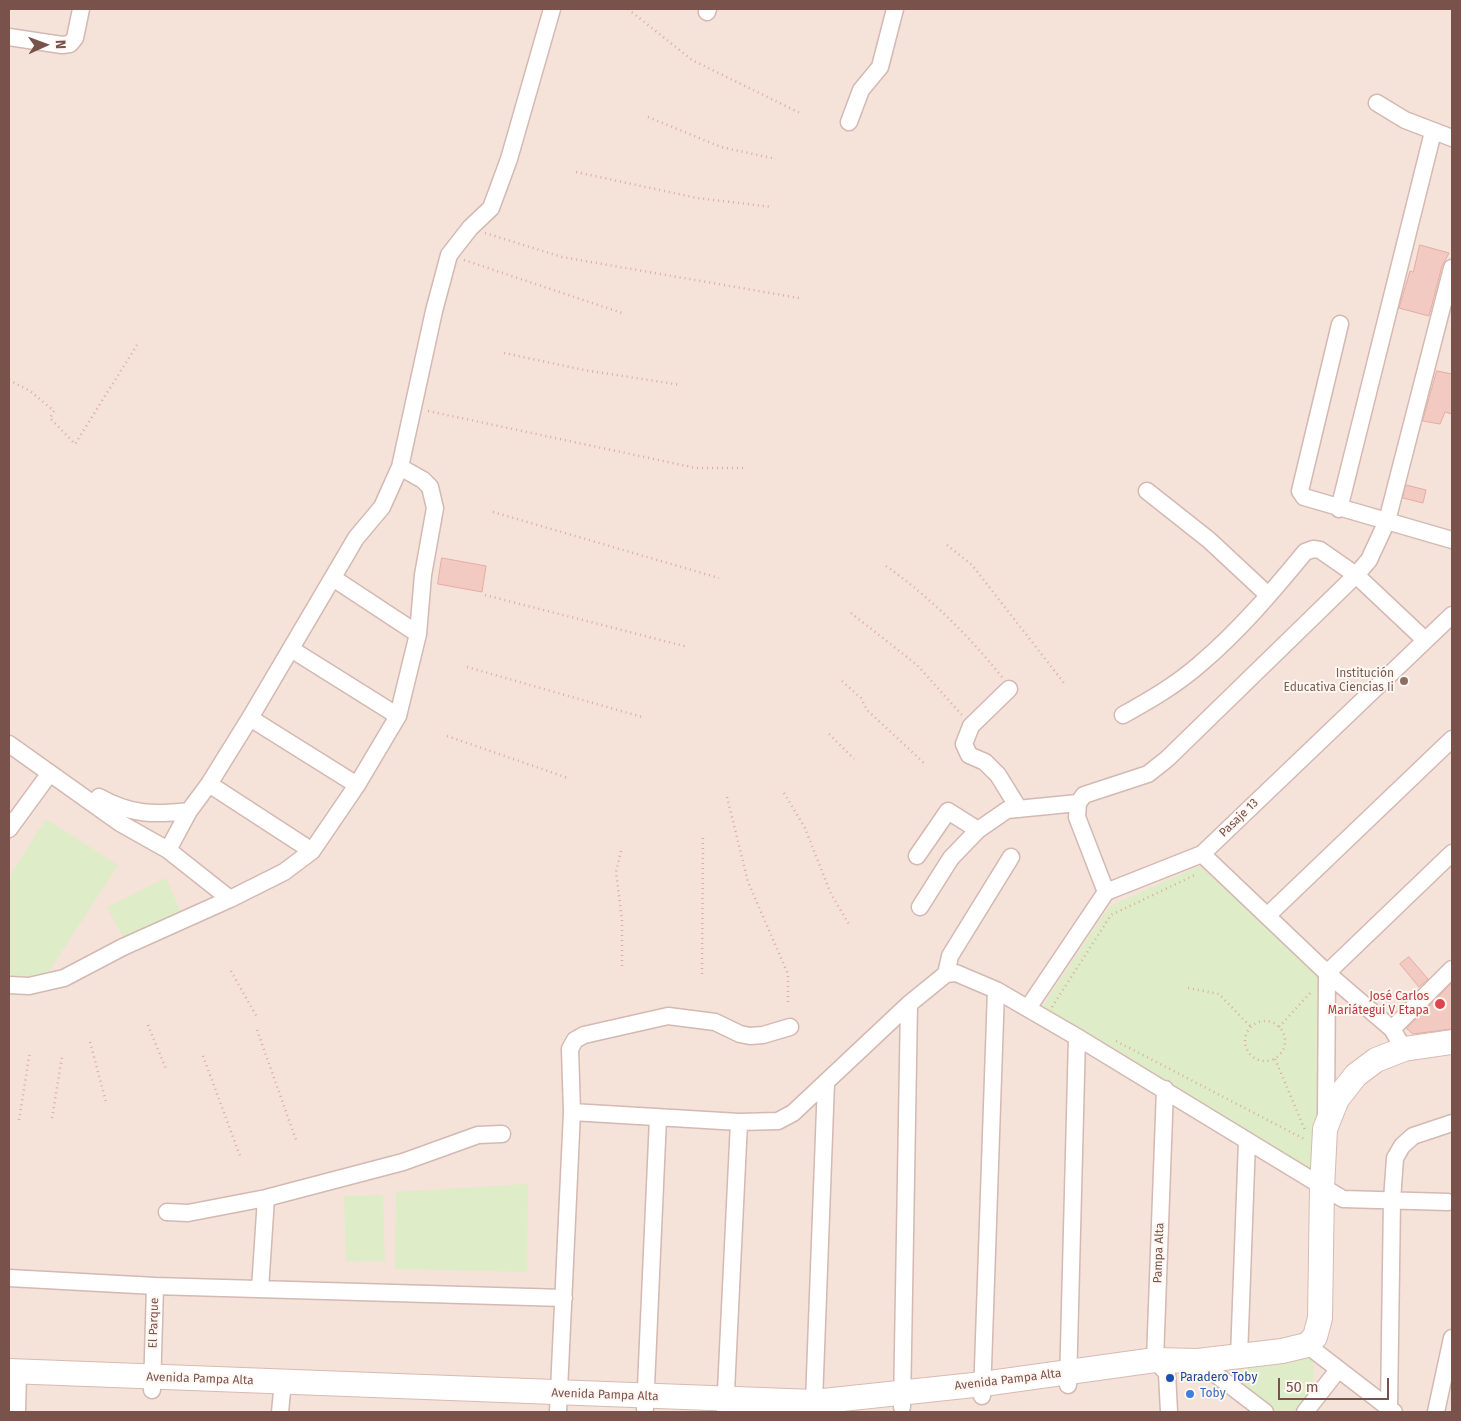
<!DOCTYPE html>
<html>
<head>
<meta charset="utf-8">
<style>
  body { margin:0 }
  #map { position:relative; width:1461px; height:1421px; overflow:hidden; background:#fdf2eb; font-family:"Fira Sans",sans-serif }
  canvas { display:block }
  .frame { position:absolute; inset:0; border:10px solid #7a524c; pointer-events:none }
  .north { position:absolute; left:20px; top:20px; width:50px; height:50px; -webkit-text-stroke:4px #fff7f2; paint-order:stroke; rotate:88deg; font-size:14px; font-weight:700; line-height:20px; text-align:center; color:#7a524c }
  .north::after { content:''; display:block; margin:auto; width:18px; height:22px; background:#7a524c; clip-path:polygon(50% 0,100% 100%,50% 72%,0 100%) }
  .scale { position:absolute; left:1278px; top:1378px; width:111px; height:22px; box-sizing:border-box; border:2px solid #7a524c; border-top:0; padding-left:6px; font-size:15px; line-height:18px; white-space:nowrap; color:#7a524c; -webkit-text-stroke:4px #fff7f2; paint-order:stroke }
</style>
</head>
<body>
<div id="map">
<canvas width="1461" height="1421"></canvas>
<div class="frame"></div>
<div class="north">N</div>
<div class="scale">50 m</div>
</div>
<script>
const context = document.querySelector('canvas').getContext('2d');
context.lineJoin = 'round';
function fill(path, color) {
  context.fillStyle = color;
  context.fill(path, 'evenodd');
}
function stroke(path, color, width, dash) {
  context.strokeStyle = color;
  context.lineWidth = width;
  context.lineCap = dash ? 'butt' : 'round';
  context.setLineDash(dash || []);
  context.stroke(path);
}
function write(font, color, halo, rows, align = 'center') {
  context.font = font + ' "Fira Sans",sans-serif';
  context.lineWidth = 4;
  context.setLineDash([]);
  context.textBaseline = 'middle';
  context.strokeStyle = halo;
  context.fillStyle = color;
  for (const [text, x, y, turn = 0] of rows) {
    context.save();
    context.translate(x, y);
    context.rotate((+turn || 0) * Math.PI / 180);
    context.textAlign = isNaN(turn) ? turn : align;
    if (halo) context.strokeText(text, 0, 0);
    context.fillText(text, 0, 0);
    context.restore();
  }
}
fill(new Path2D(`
  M9,9H1452V1412H9Z`), '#f5e2d9');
fill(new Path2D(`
  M46,819L118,865L34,994L9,980V877Z
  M1199,866L1325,978L1318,1170L1312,1175L1041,1008L1110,906Z
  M166,878L183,917L126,942L107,907Z
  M528,1184L527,1272L395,1269L396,1192Z
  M383,1195L385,1261L346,1262L344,1196Z
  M1311,1354L1314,1359L1313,1392L1297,1412H1276L1220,1372L1218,1368Z`), '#dfecc8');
const building = new Path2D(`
  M1420,245L1449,253L1442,266L1429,316L1399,308L1410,271L1413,272Z
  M1437,371L1452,374V414L1445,412L1440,424L1423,421Z
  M1406,485L1426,490L1423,503L1403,498Z
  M442,558L486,566L482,592L438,584Z
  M1409,957L1428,979L1419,987L1400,964Z
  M1452,983V1029L1413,1034L1407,1029Z`);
fill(building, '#f3cac2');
stroke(building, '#e6aca2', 1);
const street = new Path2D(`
  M707,12L708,9
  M9,37L62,45L70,44L75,38L81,9
  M1377,103L1405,120L1452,138
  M849,122L861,90L880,67L895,9
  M1340,324L1300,491L1304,497L1452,540
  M1147,491L1209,540L1268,595
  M1339,509L1433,132
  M333,578L418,634
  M291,649L398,716
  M1009,689L971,726L964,744L969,755L985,762L998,775L1019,809
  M1123,715C1150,700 1176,685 1200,664C1239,631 1273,591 1305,552L1313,549L1320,550L1356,575L1425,640
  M250,718L357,785
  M9,744L120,823L168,850L230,899
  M209,784L312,851
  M99,797C131,815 154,815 189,811
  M9,829L50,773
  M168,850L189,811L209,784L250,718L356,538L382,507L400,467L434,311L449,255L470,228L491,208L509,159L552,9
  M1202,854L1327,973L1392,1029L1404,1049
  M917,856L948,811L978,830
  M1106,892L1077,817L1078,803L1084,795L1148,774L1167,759L1356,575L1369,560L1387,521L1452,268
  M920,907L951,858L978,830L1007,810L1078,803
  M1268,915L1452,739
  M946,974L950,956L1011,857
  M9,985L29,986L64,978L123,947L230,899L284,872L312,851L357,785L398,716L418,634L423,575L435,508L430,487L423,480L400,467
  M1028,1008L1106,892L1202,854L1452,615
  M1392,1029L1452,969
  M1165,1089L1155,1360L1167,1373L1169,1412
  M572,1112L739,1122L778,1121L793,1113L909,1004L946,974L956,973L996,990L1077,1037L1343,1199L1448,1202
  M1326,1117L1327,973L1452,853
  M167,1212L188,1213L266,1198L403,1162L478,1135L502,1134
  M9,1278L155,1286L564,1298
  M260,1289L266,1198
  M1307,1345L1394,1412
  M1239,1357L1247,1141
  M1198,1361L1265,1412
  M1068,1385L1077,1037
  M152,1390L155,1286
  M982,1396L996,990
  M814,1402L826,1082
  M902,1407L909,1004
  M1389,1408L1392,1200L1395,1158L1402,1146L1413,1136L1452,1123
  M645,1409L658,1118
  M17,1412L18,1372
  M280,1412L283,1382
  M558,1412L572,1112L570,1049L575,1040L584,1035L668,1016L715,1022L740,1034L750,1036L763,1035L790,1027
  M725,1412L739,1122
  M1305,1412L1338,1370
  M1436,1412L1452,1338`);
const secondary = new Path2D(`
  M9,1371L814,1402L983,1384L1155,1360L1198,1361L1282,1351L1307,1345L1315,1337L1320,1318L1322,1188L1325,1129L1337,1099L1356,1075L1376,1060L1404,1049L1452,1042`);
stroke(street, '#d3b9b2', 19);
stroke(secondary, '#d8bab2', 26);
stroke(new Path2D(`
  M628,9L692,60L800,113
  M648,117L721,147L776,159
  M576,172L697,198L772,207
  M485,233L562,257L799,298
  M464,260L622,313
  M504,353L584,370L681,385
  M9,380L30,391L54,411L50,418L75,444L137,345
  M428,411L696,468H746
  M493,512L719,578
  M947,545L972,565L1064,683
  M886,566C930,597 968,635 1002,677
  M485,595L688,647
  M851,613L917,665L962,715
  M467,667L642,717
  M842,681L861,698L867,710L924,763
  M829,734L854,759
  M447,736L568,778
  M784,793L805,828L831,894L850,926
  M727,797L748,882L788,974V1002
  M621,851L616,872L622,920V968
  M231,971L258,1019
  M702,974L703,834
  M1188,988L1219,994L1251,1027
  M1052,1007L1111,915L1197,874
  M1245 1041a20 20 0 1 1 40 0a20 20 0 1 1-40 0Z
  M148,1025L166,1069
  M1279,1027L1312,991
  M257,1030L296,1140
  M1116,1041L1306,1140
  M90,1042L106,1102
  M203,1056L240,1156
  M1275,1059L1305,1130
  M52,1118L62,1057
  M19,1120L30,1051`), '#d9aca4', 2.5, [1, 4]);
stroke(street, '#fff', 16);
stroke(secondary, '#fff', 24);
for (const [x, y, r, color] of [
  [1404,681,5,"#8d6e63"],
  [1440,1004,6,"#e0444e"],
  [1170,1378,5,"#1a4fb4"],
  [1190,1394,5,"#3f7fe0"]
]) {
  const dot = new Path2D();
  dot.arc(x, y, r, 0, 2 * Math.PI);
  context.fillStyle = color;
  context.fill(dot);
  stroke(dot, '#fff7f2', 2);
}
write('12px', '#785e54', '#fff7f2', [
  ["Institución",1394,674],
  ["Educativa Ciencias Ii",1394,688]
], 'right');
write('12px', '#7a524c', '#fff7f2', [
  ["Pasaje 13",1239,818,-44],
  ["Pampa Alta",1159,1253,-88],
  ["El Parque",154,1323,-88],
  ["Avenida Pampa Alta",200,1379,2],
  ["Avenida Pampa Alta",1008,1380,-7],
  ["Avenida Pampa Alta",605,1395,2]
]);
write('12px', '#be3a42', '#fff7f2', [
  ["José Carlos",1429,997],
  ["Mariátegui V Etapa",1429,1011]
], 'right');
write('12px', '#164399', '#fff7f2', [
  ["Paradero Toby",1180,1378]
], 'left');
write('12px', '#366cbe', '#fff7f2', [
  ["Toby",1200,1394]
], 'left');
</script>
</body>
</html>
